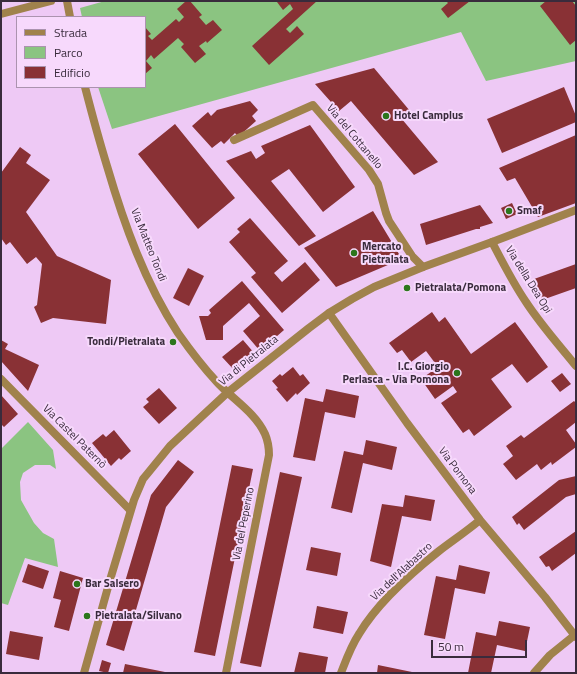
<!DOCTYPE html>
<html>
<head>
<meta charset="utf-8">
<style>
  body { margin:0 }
  #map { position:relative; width:577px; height:674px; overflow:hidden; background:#eec9f5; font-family:"Titillium Web",sans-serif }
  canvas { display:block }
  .frame { position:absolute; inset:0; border:2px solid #392b3c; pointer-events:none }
  .legend { position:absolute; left:16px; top:16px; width:130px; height:72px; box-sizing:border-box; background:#f7d9fc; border:1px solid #ab93af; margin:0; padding:5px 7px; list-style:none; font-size:12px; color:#392b3c }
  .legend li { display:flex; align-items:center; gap:8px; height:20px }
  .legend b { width:20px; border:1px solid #ab93af }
  .scale { position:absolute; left:431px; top:640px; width:96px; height:18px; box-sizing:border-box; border:2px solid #392b3c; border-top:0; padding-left:5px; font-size:12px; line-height:14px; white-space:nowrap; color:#392b3c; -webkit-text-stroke:3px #f7d9fc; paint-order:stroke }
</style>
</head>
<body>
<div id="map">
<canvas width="577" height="674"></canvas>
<div class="frame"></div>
<ul class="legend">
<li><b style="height:5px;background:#a0824c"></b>Strada</li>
<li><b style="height:11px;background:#8bc481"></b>Parco</li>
<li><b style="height:11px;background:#893135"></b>Edificio</li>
</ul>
<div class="scale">50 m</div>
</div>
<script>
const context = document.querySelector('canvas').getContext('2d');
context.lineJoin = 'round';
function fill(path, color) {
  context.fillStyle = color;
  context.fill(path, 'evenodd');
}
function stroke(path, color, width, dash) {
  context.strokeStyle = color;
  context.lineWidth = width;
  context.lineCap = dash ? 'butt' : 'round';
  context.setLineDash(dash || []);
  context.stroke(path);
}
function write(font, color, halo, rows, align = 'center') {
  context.font = font + ' "Titillium Web",sans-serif';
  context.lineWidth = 4;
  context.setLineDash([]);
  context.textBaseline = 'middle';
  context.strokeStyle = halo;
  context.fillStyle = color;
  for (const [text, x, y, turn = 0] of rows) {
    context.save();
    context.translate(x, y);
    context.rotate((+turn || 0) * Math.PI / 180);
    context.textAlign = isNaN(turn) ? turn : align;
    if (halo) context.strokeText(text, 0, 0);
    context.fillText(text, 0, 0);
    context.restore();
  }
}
fill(new Path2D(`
  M105,1H576V61L486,81L461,32L112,129L98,87H145V17H82L80,8Z
  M28,422L53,450L56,469L50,465H35L23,473L20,482L21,500L34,523L43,533L54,539L58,567L25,558L8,605L1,603V550H2L1,545V449Z`), '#8bc481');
fill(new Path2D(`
  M186,1H190L202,15L199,17L206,25L213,20L222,30L207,43L206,41L199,46L206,54L195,63L181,47L184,44L178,38L154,59L151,55L146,61L152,68L145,74V27L151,34L148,36L152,40L176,19L179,22L184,17L177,9Z
  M278,1H317L286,29L290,33L297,26L304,34L269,65L252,46L293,9L290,4L283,10L277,2Z
  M446,1H470L448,18L441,9L448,3Z
  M546,1H572L576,6V40L570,45L540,6Z
  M374,68L410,111L401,118L438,162L414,175L351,101L339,111L315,84Z
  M564,87L576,116V122L502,153L487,119Z
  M250,101L258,110L252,116L256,121L238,137L235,133L224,144L221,141L212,148L192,126L208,112L211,116L217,110Z
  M175,124L235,198L198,229L138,154Z
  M310,125L355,187L323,212L289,169L271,181L316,236L299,246L226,161L251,151L256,159L265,153L261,146Z
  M576,135V203L538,217L515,178L507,181L499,168Z
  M20,147L31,155L26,163L50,180L26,212L57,256L111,280L106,324L53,318L41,323L34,307L37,305L42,264L36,257L27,264L10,242L6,245L1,238V173Z
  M512,203L517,214L506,219L501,208Z
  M480,205L493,223L480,227V229H476L426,245L420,224Z
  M373,211L402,259L336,287L304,248Z
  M250,218L288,261L274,273L282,282L305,262L320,280L282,313L251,277L256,273L229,242L240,232L237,229Z
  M576,264V288L542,300L534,279Z
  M188,268L204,276L189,306L173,298Z
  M242,281L284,330L260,351L243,331L260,316L249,303L223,326V340H206L199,316H208L211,313L209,310Z
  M432,312L439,322L445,317L471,354L515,322L548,367L527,383L512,364L491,379L512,407L474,436L469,429L463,433L441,403L457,392L453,386L435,399L421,379L438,367L426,351L411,362L402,350L397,353L389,343Z
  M1,340L8,344L5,349L39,365L28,391L1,361Z
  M243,340L255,354L235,371L222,357Z
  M293,367L300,376L303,374L310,383L297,395L296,393L287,402L276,389L278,388L272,381L280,374L282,376Z
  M562,373L571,384L560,392L551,381Z
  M159,388L177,408L159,424L143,407L149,402L146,399Z
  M326,389L359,396L355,418L325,412L315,461L293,457L305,398L323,402Z
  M1,395L18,414L4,427L1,424Z
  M574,401L576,403V422L566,430L576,444V447L552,465L551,462L541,470L537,464L516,480L503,464L513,456L506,446L521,435L524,438Z
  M114,430L131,451L121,460L119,458L111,466L92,443L103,434L106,437Z
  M366,440L397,447L392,470L363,463L352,513L331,508L344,451L363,455Z
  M178,460L194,472L166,507L124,651L106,645L151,495Z
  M232,465L253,469L215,656L194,652Z
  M280,472L302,477L261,667L240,663Z
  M576,476V494L566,497L524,530L519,523L517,525L512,517L559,480Z
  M405,495L435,500L431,521L402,516L391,567L370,561L382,504L403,507Z
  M576,531V553L552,571L549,566L546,567L539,557Z
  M311,547L341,553L337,576L306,570Z
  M28,564L49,571L43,589L22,582Z
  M459,565L490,572L485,594L455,588L445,639L424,635L436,576L456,580Z
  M60,571L83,578L69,631L54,627L61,600L53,598Z
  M317,606L348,612L343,634L313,628Z
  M499,621L530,627L525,651L497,645L491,673H468L476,632L496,636Z
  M10,631L43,637L39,660L6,654Z
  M299,652L328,657L325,673H294Z
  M102,660L111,663L108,673L99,671Z
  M125,664L165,672V673H123Z
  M378,665L412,672V673H377Z`), '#893135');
stroke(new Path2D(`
  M67,1L70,17
  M1,14L51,1
  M85,87C92,114 99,140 107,166C124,224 145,283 178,333C190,350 202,366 216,381C232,399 255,412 265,434C268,441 269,449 269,455L226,673
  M234,140L313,105L369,170L378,184L386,213L389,221L412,256L423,267
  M492,242C503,263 513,283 526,302C541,325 559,345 576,366
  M329,313L407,423L480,520L545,597L576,637
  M1,379L130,510
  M341,673C346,660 351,646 359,634C378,602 410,574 439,551C452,541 467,531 480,520
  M534,673L550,655L576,634`), '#a0824c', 8);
stroke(new Path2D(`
  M84,673L110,580L134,500L143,479L148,473L170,446L227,393L309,328L329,313L352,299L374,287L423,267L492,242L576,210`), '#a0824c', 8);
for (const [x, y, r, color] of [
  [386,116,4,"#2b761c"],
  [509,211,4,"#2b761c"],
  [354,253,4,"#2b761c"],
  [407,288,4,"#2b761c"],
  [173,342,4,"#2b761c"],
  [457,373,4,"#2b761c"],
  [77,584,4,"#2b761c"],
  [87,616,4,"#2b761c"]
]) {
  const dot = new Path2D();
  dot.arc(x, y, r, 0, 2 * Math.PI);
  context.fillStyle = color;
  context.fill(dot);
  stroke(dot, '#f7d9fc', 1.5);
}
write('bold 11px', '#392b3c', '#f7d9fc', [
  ["Hotel Camplus",394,116],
  ["Smaf",517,211],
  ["Mercato",362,247],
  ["Pietralata",362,260],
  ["Pietralata/Pomona",415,288],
  ["Tondi/Pietralata",165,342,"right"],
  ["I.C. Giorgio",449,367,"right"],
  ["Perlasca - Via Pomona",449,380,"right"],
  ["Bar Salsero",85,584],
  ["Pietralata/Silvano",95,616]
], 'left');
write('11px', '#392b3c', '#f7d9fc', [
  ["Via del Cottanello",354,137,50],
  ["Via Matteo Tondi",148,245,68],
  ["Via della Dea Opi",528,280,58],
  ["Via di Pietralata",249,361,-39],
  ["Via Castel Paternò",74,437,45],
  ["Via Pomona",457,471,53],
  ["Via del Peperino",244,524,-79],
  ["Via dell'Alabastro",402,572,-43]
]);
</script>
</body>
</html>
